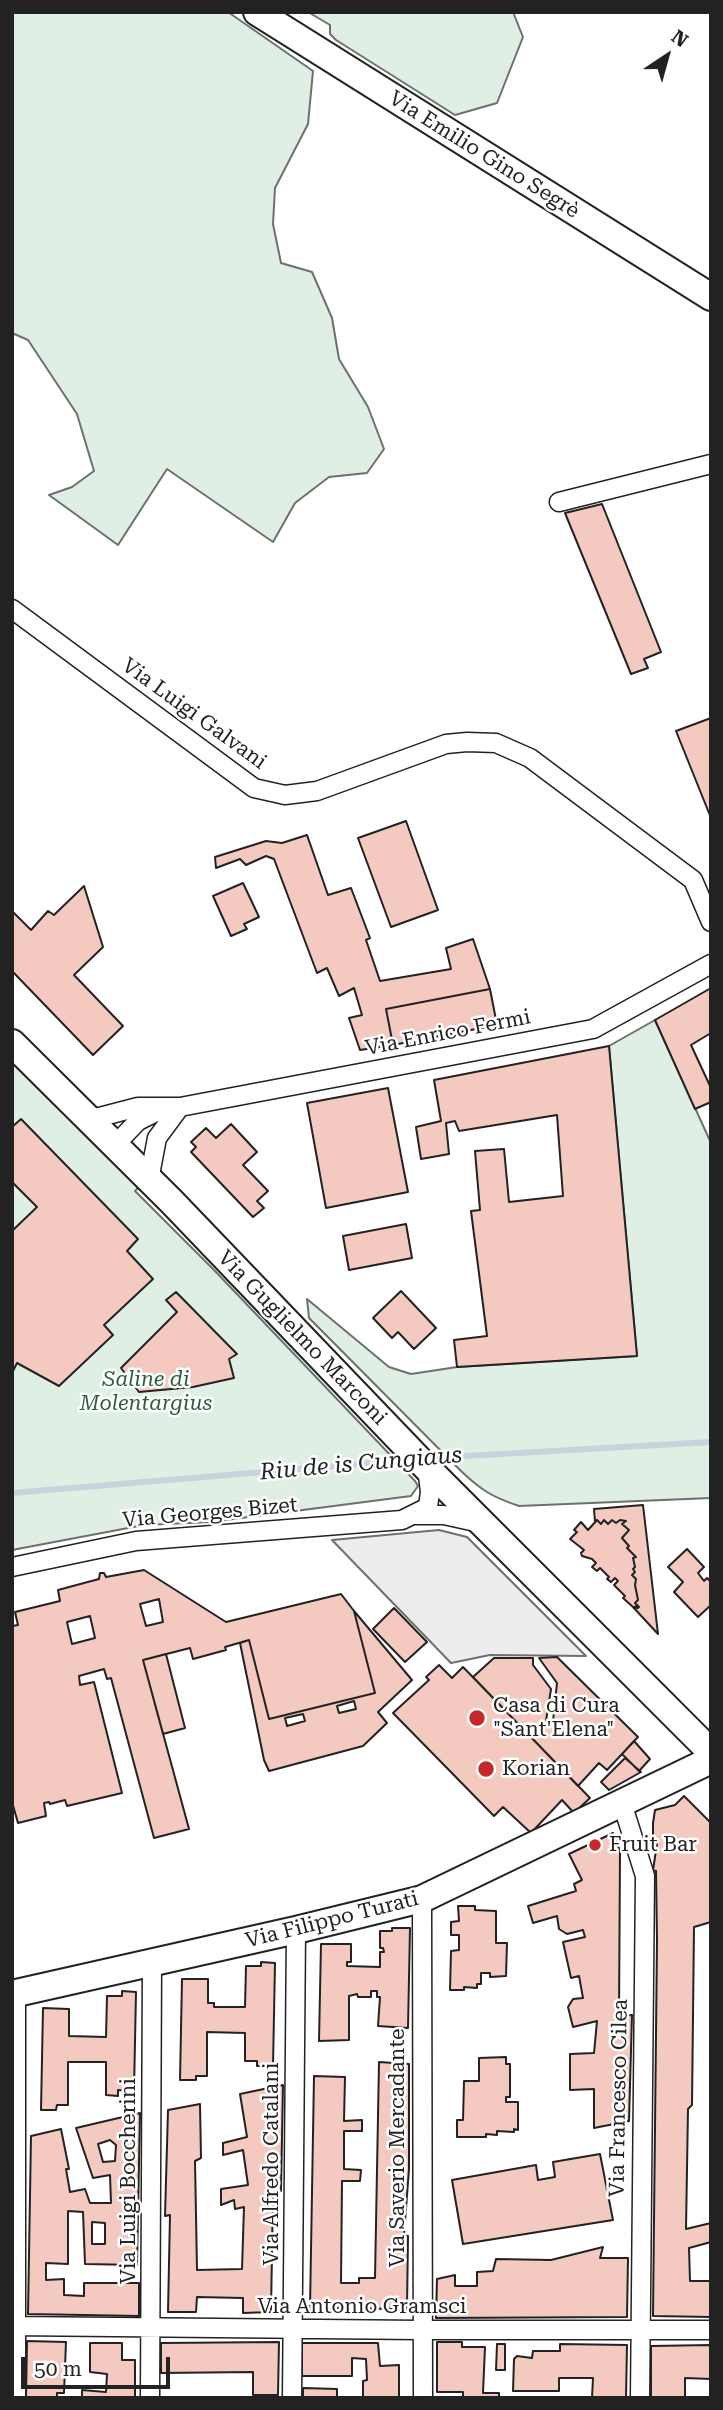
<!DOCTYPE html>
<html>
<head>
<meta charset="utf-8">
<style>
  body { margin:0 }
  #map { position:relative; width:723px; height:2410px; overflow:hidden; background:#fff; font-family:"Roboto Serif",serif }
  canvas { display:block }
  .frame { position:absolute; inset:0; border:14px solid #222; pointer-events:none }
  .north { position:absolute; left:632px; top:21px; width:70px; height:70px; -webkit-text-stroke:5px #fff; paint-order:stroke; rotate:36deg; font-size:19px; font-weight:700; line-height:28px; text-align:center; color:#222 }
  .north::after { content:''; display:block; margin:auto; width:24px; height:32px; background:#222; clip-path:polygon(50% 0,100% 100%,50% 72%,0 100%) }
  .scale { position:absolute; left:21px; top:2357px; width:149px; height:32px; box-sizing:border-box; border:4px solid #222; border-top:0; padding-left:9px; font-size:21px; line-height:24px; white-space:nowrap; color:#222; -webkit-text-stroke:5px #fff; paint-order:stroke }
</style>
</head>
<body>
<div id="map">
<canvas width="723" height="2410"></canvas>
<div class="frame"></div>
<div class="north">N</div>
<div class="scale">50 m</div>
</div>
<script>
const context = document.querySelector('canvas').getContext('2d');
context.lineJoin = 'round';
function fill(path, color) {
  context.fillStyle = color;
  context.fill(path, 'evenodd');
}
function stroke(path, color, width, dash) {
  context.strokeStyle = color;
  context.lineWidth = width;
  context.lineCap = dash ? 'butt' : 'round';
  context.setLineDash(dash || []);
  context.stroke(path);
}
function write(font, color, halo, rows, align = 'center') {
  context.font = font + ' "Roboto Serif",serif';
  context.lineWidth = 5;
  context.setLineDash([]);
  context.textBaseline = 'middle';
  context.strokeStyle = halo;
  context.fillStyle = color;
  for (const [text, x, y, turn = 0] of rows) {
    context.save();
    context.translate(x, y);
    context.rotate((+turn || 0) * Math.PI / 180);
    context.textAlign = isNaN(turn) ? turn : align;
    if (halo) context.strokeText(text, 0, 0);
    context.fillText(text, 0, 0);
    context.restore();
  }
}
const green = new Path2D(`
  M12,12H228L313,71L308,124L275,188L273,224L281,263L312,272L332,318L339,359L368,407L384,449L367,473L329,477L295,503L273,542L167,469L118,545L49,495L72,487L94,471L77,414L28,340L12,333Z
  M308,12H513L523,37L497,103L455,115L336,40L330,34V25Z
  M655,1020L711,1143V1498L519,1506C492,1497 481,1490 461,1471L309,1318L307,1299L389,1367L411,1374L457,1367L637,1356L609,1046Z
  M12,1058L140,1186L135,1191L215,1271L415,1481L418,1486L411,1496L210,1522L144,1525L12,1550Z`);
fill(green, '#e0efe3');
stroke(green, '#6f6f6f', 2);
const parking = new Path2D(`
  M439,1530L467,1537L586,1656L490,1655L451,1663L332,1540Z`);
fill(parking, '#ededed');
stroke(parking, '#6f6f6f', 2);
stroke(new Path2D(`
  M430,1458L711,1442
  M12,1493L408,1460`), '#c7d3dd', 6);
const building = new Path2D(`
  M602,504L661,652L644,659L648,668L631,674L565,513Z
  M711,718V818L676,731Z
  M406,821L438,910L391,927L358,838Z
  M307,835L328,895L351,888L370,938L366,940L380,981L451,969L446,948L473,939L490,989L386,1009L393,1045L360,1050L349,1018L362,1015L354,988L339,996L327,968L317,973L274,859L266,856L246,865L240,859L216,868L215,857L266,841L282,843Z
  M243,883L259,917L244,924L247,929L231,936L213,896Z
  M84,886L103,947L74,975L123,1026L93,1055L12,971V911L31,930L48,911L54,915Z
  M711,988V1033L691,1045L711,1088V1102L695,1109L655,1020Z
  M490,989L497,1025L393,1045L386,1009Z
  M609,1046L637,1356L457,1367L454,1340L487,1336L471,1211L480,1210L475,1151L504,1149L509,1202L563,1196L557,1115L459,1131L455,1121L446,1123L449,1154L421,1159L416,1127L441,1121L434,1080Z
  M388,1088L408,1192L326,1208L307,1103Z
  M21,1119L138,1239L127,1251L153,1279L104,1325L113,1335L59,1386L17,1363L12,1373V1231L37,1207L12,1182V1127Z
  M231,1124L257,1152L243,1165L268,1191L257,1201L264,1208L253,1217L191,1152L196,1147L191,1142L206,1128L216,1138Z
  M406,1224L412,1258L349,1270L343,1236Z
  M401,1291L436,1328L414,1349L398,1332L392,1338L373,1318Z
  M176,1292L237,1354L229,1359L234,1378L193,1387L139,1392L121,1368L177,1312L166,1300Z
  M643,1505L658,1634L633,1607H639L635,1603L638,1600L635,1585L636,1579L632,1575L635,1572L633,1569L635,1567L633,1558L636,1557L627,1548L629,1546L622,1538L629,1530L622,1524L626,1521L620,1520L616,1523L612,1520L608,1524L604,1520L601,1524L597,1520L595,1522L594,1509Z
  M597,1520L601,1524L604,1520L608,1524L612,1520L616,1523L620,1520L626,1521L622,1524L629,1530L622,1538L629,1546L627,1548L636,1557L633,1558L635,1567L633,1569L635,1572L632,1575L636,1579L635,1585L638,1600L635,1603L638,1608L633,1607L623,1598L625,1596L614,1585L618,1581L615,1578L611,1582L607,1579L609,1577L600,1568L597,1571L592,1567L596,1563L592,1559L582,1556L581,1553L584,1550L570,1539L577,1532L574,1530L581,1522L588,1530Z
  M687,1549L704,1567L698,1573L704,1581L707,1578L711,1582V1605L698,1617L674,1592L683,1582L668,1567Z
  M144,1570L226,1622L341,1594L354,1611L375,1693L269,1719L249,1640L225,1647L226,1650L193,1659L190,1648L143,1660L189,1829L154,1838L111,1678L107,1679L104,1669L79,1676L80,1685L94,1682L122,1793L67,1806L65,1800L50,1804L49,1802L44,1803L46,1816L18,1823L12,1802V1626L18,1625L15,1612L60,1601L58,1590L99,1579L100,1573H104L106,1577ZM159,1599L163,1622L146,1626L140,1604ZM90,1616L95,1638L72,1644L67,1622Z
  M394,1608L427,1642L405,1662L373,1629Z
  M354,1611L412,1680L378,1712L387,1723L363,1746L269,1771L264,1760L240,1643L249,1640L269,1719L375,1693ZM354,1701L356,1709L339,1713L337,1706ZM303,1714L305,1721L287,1726L285,1718Z
  M166,1654L185,1728L163,1734L143,1660Z
  M557,1657L638,1737L607,1770L599,1763L578,1786L473,1677L494,1658H533V1665L551,1689L546,1721H553L557,1683L539,1658Z
  M439,1665L452,1678L463,1667L590,1798L574,1813L562,1800L531,1833L503,1807L494,1816L393,1713L429,1680L426,1677Z
  M634,1741L650,1759L639,1771L622,1754Z
  M625,1758L641,1772L609,1790L601,1782Z
  M684,1796L711,1823V1922L694,1927L692,2105L688,2109L686,2229L711,2223V2242L689,2248L690,2281H711V2317L653,2316L657,1940L656,1871L653,1870L657,1844L653,1845V1823L655,1810L675,1805Z
  M613,1833L620,1851L619,2016L632,2015L629,2121L594,2128V2089L570,2090V2054L594,2053L597,2021L573,2027L568,2007L573,1999L583,1998L579,1976L571,1978L563,1942L585,1937L583,1930L567,1934L559,1929L557,1916L533,1923L528,1906L576,1891L574,1884L582,1880L569,1854Z
  M458,1906H475V1910L496,1911V1943H507L506,1976L490,1977V1973H481V1984H477V1988L464,1987V1990H450L451,1951L459,1950V1935H451V1922L459,1921Z
  M392,1928H410L408,2028L378,2026L380,1997H377V1991H371V1997H358L357,1994L349,1996V2040L319,2041L321,1944H351V1962H347V1966L380,1967V1952H384L383,1948H380V1931H392Z
  M261,1962L275,1963L273,2066H257V2061H245V2033L207,2032V2076H196V2080H180L182,1979H208V2003H214V2007H245L246,1966H261Z
  M122,1991L136,1992L134,2091L118,2090V2096L106,2095V2062H68V2105H57L56,2110H41L43,2008L69,2009V2036L106,2037L107,1996H122Z
  M506,2057V2064H510V2097H506V2102H518V2130L514,2129V2132L497,2131V2135L486,2134V2137H457V2120H463L464,2081H479V2058Z
  M379,2062L409,2064V2169L404,2235L408,2236L407,2309L310,2308L314,2076L345,2077L344,2121L362,2120V2131H344V2169L361,2170L360,2181H342L341,2283H359V2278H375Z
  M283,2085L281,2191L273,2193L271,2312L243,2313V2298L197,2297L196,2312H168L170,2215L165,2216L168,2110L200,2104L201,2158L195,2161L197,2270L242,2269L244,2207L235,2209L234,2200L221,2205V2189L248,2185L243,2150L223,2155V2143L247,2137L240,2094Z
  M140,2113L137,2265L85,2264L83,2212L68,2211V2264L46,2263V2280L64,2279V2295L84,2296V2283H139V2316L28,2314L31,2136L61,2129L69,2169H66L70,2192L85,2189L90,2203H111L110,2175L93,2178L76,2128ZM110,2140L116,2145L115,2161L103,2162L98,2144ZM92,2222L105,2223V2244H92Z
  M600,2154L613,2220L463,2244L452,2180L536,2165L538,2180L555,2177L553,2162Z
  M603,2247L600,2258H628L627,2317L436,2318L437,2279L455,2275V2286H477V2272L493,2271L496,2259L551,2260Z
  M27,2341L66,2342L64,2393H57V2398H26Z
  M279,2342L278,2395H253V2372L161,2373V2343Z
  M437,2342H462V2347H485L483,2393H499V2398H463V2392H437Z
  M90,2343H122V2360H135V2398H82V2390L106,2392L107,2374L90,2372Z
  M302,2343H378L380,2366L399,2365V2398H363V2381L367,2380L366,2359L352,2358V2376H302Z
  M497,2344H505V2370H496Z
  M560,2344L627,2345L626,2398H592L593,2378H559V2391H513L514,2359L517,2356L532,2358L533,2351H560Z
  M711,2345V2379L685,2378V2398H651V2346Z
  M303,2388L337,2389V2398H303Z`);
fill(building, '#f3c9c0');
stroke(building, '#222', 2);
const street = new Path2D(`
  M559,502L711,464
  M12,609L254,788L285,795L317,791L446,744L467,742L496,743L530,758L693,880L711,922
  M88,1120L138,1107H180L593,1029L711,964
  M114,1146L138,1121L160,1110
  M149,1180L157,1138L180,1107
  M414,1515H444L480,1523
  M12,1567L136,1541L402,1520L428,1507L430,1492L427,1468
  M622,1803L645,1876L640,2398
  M422,1899L423,2398
  M16,1993V2398
  M12,2326L421,2330H711
  M150,2398L152,1963
  M292,2398L296,1930`);
const secondary = new Path2D(`
  M257,12L711,297
  M12,1043L172,1202L427,1468L711,1752
  M12,1994L296,1930L422,1899L711,1760`);
stroke(street, '#222', 21);
stroke(secondary, '#222', 30);
stroke(street, '#fff', 18);
stroke(secondary, '#fff', 26);
for (const [x, y, r, color] of [
  [477,1718,9,"#c62828"],
  [486,1769,9,"#c62828"],
  [595,1845,7,"#c62828"]
]) {
  const dot = new Path2D();
  dot.arc(x, y, r, 0, 2 * Math.PI);
  context.fillStyle = color;
  context.fill(dot);
  stroke(dot, '#fff', 2.5);
}
write('21px', '#222', '#fff', [
  ["Via Emilio Gino Segrè",484,155,32],
  ["Via Luigi Galvani",194,714,36],
  ["Via Enrico Fermi",448,1033,-11],
  ["Via Guglielmo Marconi",302,1338,46],
  ["Via Georges Bizet",210,1513,-5],
  ["Via Filippo Turati",332,1920,-14],
  ["Via Francesco Cilea",619,2098,-89],
  ["Via Saverio Mercadante",398,2148,-90],
  ["Via Alfredo Catalani",272,2164,-90],
  ["Via Luigi Boccherini",129,2181,-90],
  ["Via Antonio Gramsci",362,2307]
]);
write('italic 21px', '#2f5e38', '#fff', [
  ["Saline di",146,1380],
  ["Molentargius",146,1404]
]);
write('21px', '#222', '#fff', [
  ["Casa di Cura",493,1706],
  ["\"Sant'Elena\"",493,1730],
  ["Korian",502,1769],
  ["Fruit Bar",609,1845]
], 'left');
write('italic 23px', '#222', '#fff', [
  ["Riu de is Cungiaus",361,1464,-5]
]);
</script>
</body>
</html>
